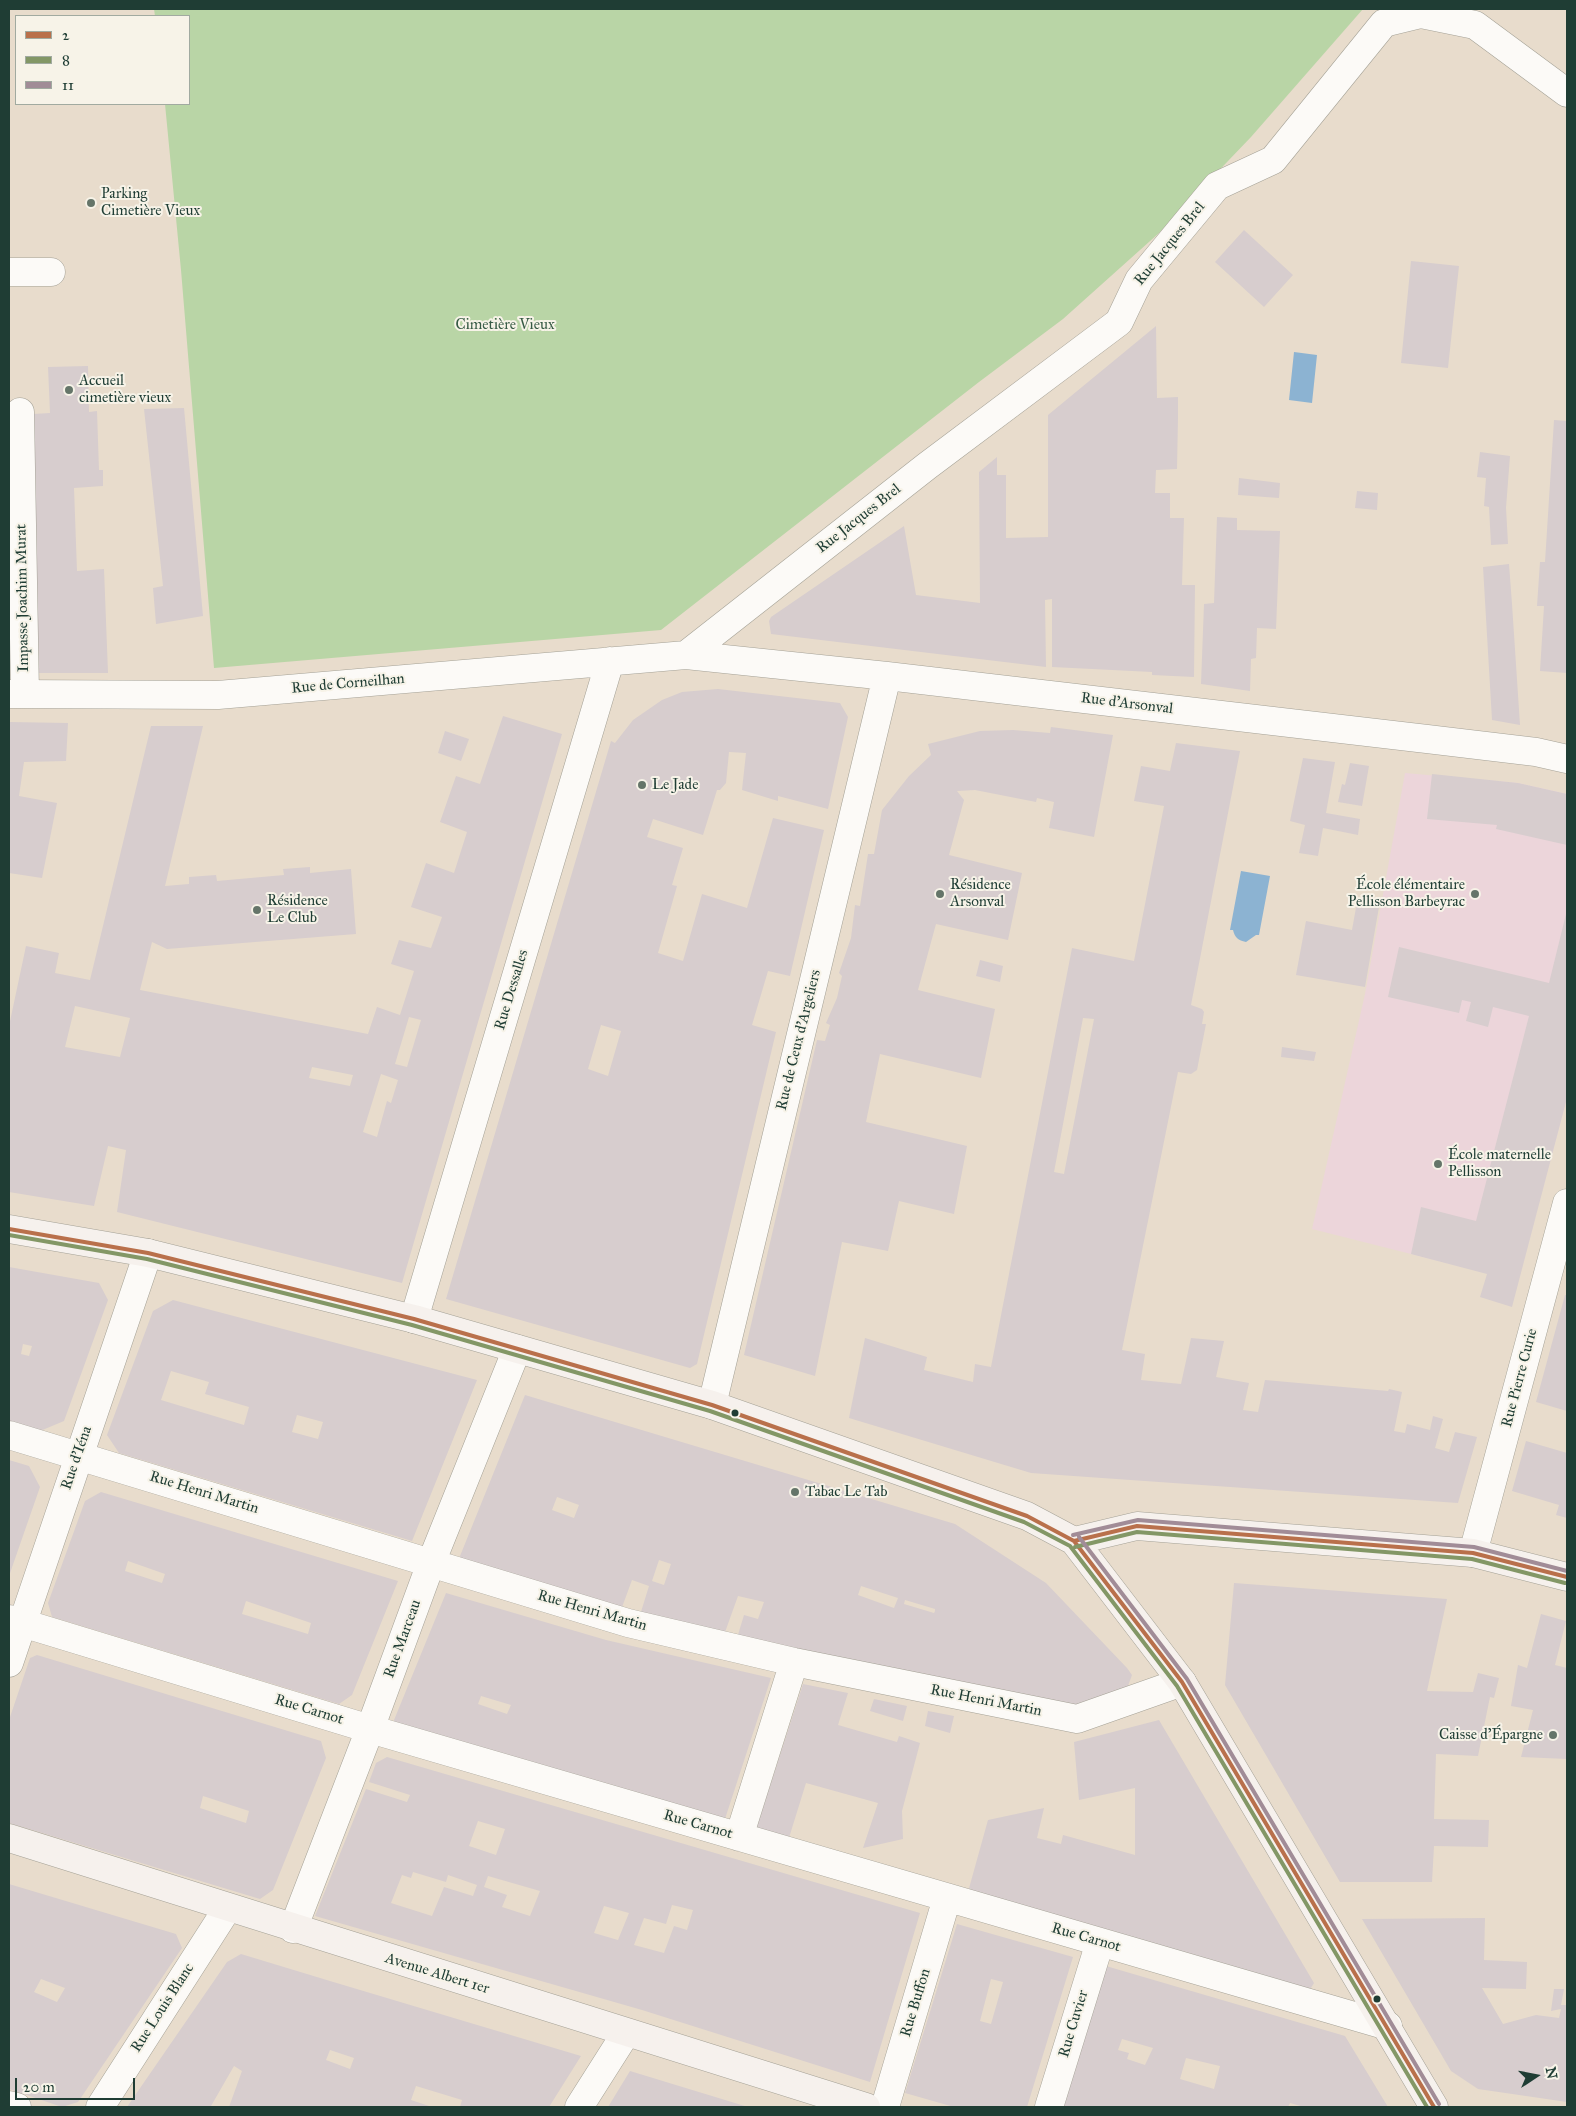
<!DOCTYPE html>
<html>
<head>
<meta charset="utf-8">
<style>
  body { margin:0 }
  #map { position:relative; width:1576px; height:2116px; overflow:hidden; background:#e8dccc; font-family:"IM FELL Great Primer",serif }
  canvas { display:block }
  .frame { position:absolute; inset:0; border:10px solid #1f3d34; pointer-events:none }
  .legend { position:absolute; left:15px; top:15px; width:175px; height:90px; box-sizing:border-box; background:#f7f3e8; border:1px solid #a1aaa0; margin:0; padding:6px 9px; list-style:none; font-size:15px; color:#1f3d34 }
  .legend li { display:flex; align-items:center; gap:10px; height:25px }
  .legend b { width:25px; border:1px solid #a1aaa0 }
  .north { position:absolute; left:1511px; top:2051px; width:50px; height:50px; -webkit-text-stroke:4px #f7f3e8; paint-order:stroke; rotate:79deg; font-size:14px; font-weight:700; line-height:20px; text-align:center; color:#1f3d34 }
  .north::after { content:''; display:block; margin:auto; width:18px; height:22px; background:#1f3d34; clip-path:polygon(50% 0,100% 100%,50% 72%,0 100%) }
  .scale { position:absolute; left:15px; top:2078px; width:120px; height:22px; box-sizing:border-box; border:2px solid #1f3d34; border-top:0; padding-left:6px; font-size:15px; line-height:18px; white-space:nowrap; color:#1f3d34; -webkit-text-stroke:4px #f7f3e8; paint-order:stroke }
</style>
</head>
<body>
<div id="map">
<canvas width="1576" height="2116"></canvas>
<div class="frame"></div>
<ul class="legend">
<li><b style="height:6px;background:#b9704b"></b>2</li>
<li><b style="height:6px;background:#839766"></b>8</li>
<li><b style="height:6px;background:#a18c97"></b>11</li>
</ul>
<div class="north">N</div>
<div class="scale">20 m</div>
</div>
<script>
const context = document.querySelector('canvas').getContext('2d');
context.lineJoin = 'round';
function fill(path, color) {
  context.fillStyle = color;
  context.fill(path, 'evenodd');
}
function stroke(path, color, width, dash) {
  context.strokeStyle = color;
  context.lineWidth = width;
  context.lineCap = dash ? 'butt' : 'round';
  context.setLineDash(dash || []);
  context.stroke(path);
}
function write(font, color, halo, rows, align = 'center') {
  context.font = font + ' "IM FELL Great Primer",serif';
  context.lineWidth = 4;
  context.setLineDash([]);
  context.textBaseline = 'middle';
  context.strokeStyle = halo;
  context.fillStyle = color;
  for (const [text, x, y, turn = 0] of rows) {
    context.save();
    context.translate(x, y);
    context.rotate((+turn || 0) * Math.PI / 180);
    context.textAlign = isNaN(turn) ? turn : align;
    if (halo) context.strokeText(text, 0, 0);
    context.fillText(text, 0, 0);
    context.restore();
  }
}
fill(new Path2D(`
  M1405,773L1518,783L1567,794V1098L1518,1281L1312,1229L1365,994Z`), '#ecd5da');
fill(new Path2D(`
  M154,9H1363L1251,137L1159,233L1063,319L979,382L661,630L214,668L181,270L165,104H189V16H155Z`), '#b9d5a6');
fill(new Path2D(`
  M1294,352L1317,355L1312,403L1289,400Z
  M1241,871L1270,876L1259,935H1256L1246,942C1238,940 1235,938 1233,930H1230Z`), '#8cb3d2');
fill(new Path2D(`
  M1244,230L1293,275L1264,307L1215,262Z
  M1411,261L1459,266L1448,368L1401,363Z
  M1156,326L1157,398L1178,397V418L1177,469L1156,470L1155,493H1170V518H1184L1182,585H1195L1194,677L1152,675V672L1052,667V599L1045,600L1046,667L771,634L769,621L771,617L904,526L916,595L980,603L979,472L997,457V475H1006V538L1048,537V415Z
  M88,366L89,412L97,411L99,470H103V486L74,488L77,571L104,569L108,673H31L33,414L50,413L48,367Z
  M184,408L203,616L156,624L153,588L163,586L144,409Z
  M1554,420L1567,421V673L1540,671L1544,606H1537L1540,562H1545Z
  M1480,452L1510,456L1506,508L1508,544L1491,545L1489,507L1484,506L1486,478L1477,477Z
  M1239,478L1280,483L1279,498L1238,495Z
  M1357,491L1378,493L1377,510L1355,508Z
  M1217,517L1237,518V530L1280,531L1276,629L1257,628L1256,658L1251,659L1250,691L1201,684L1204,604L1214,603Z
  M1509,564L1512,604L1520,725L1492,720L1483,567Z
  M718,689L840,703L848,717L828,809L778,796V801L742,790L746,753L729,752L726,783L720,790H717L703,835L653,819L647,837L683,848L672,885L677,886L658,953L683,961L702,894L747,908L773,818L824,830L790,976L768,971L752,1025L776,1032L697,1364L690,1368L446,1299L611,741L615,743L633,720L662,700L682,692ZM601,1025L621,1031L608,1076L588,1069Z
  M503,716L562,734L402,1283L117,1212L126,1150L108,1146L94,1206L9,1192V1026L26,946L59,953L55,973L90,980L151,726H203L165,886L189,884V877L216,875L217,881L284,875L283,869L310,867V873L351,869L356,934L167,949L152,942L140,990L368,1034L377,1007L400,1015L414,971L391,964L399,940L431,948L442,917L411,907L426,863L454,873L467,832L440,822L456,776L480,784ZM75,1006L130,1018L120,1057L65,1047ZM409,1017L421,1020L407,1067L395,1064ZM312,1067L353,1075L350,1086L309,1078ZM381,1074L398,1080L391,1103L387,1101L377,1137L363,1132Z
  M9,722L68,723L66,761L24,762L19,796L57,803L42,878L9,873Z
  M1051,727L1113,735L1094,837L1049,828L1054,802L1037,798L1036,802L975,790L957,791L964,800L949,855L1022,873L1008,940L936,924L918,990L995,1009L981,1078L880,1054L866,1122L967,1146L954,1214L899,1201L888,1251L842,1242L815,1376L744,1355L817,1040L825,1041L830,1025L826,1023L837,998L842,976L839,973L851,938L855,905L860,906L868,854H874L882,810L909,776L931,755L928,744L980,731L1013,730L1050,733Z
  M445,731L469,739L461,761L438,753Z
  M1176,743L1240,751L1191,1005L1202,1009L1204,1012L1202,1024H1206L1197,1070L1191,1074L1178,1072L1122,1350L1145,1354L1141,1380L1181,1384L1191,1338L1224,1341L1216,1377L1249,1383L1243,1410L1258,1412L1265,1380L1388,1391L1389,1389L1402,1392L1394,1431L1405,1433L1407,1424L1430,1430L1433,1416L1443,1419L1435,1448L1449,1452L1455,1432L1477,1437L1458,1503L1031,1473L849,1418L865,1338L927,1357L924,1370L973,1382L975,1364L991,1367L1072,948L1134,961L1164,806L1134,801L1141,766L1170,771ZM1083,1018L1094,1019L1064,1174L1054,1172Z
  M1303,758L1335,762L1326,813L1360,819L1358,835L1323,828L1318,856L1299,853L1305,825L1290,821Z
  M1350,763L1369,766L1362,806L1338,802L1342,784L1345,785Z
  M1432,774L1518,783L1567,794V845L1496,829L1497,825L1427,819Z
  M1357,902L1379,907L1365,987L1296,975L1306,921L1352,930Z
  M1567,910V1098L1512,1307L1480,1297L1487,1274L1411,1254L1421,1207L1476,1221L1529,1016L1493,1007L1488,1027L1466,1021L1471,1002L1462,1000L1459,1013L1388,997L1399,947L1549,983Z
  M980,960L1003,966L1000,982L976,976Z
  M1282,1047L1316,1052L1314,1061L1281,1057Z
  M9,1267L99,1283L108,1300L64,1421L40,1431L9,1421ZM23,1344L32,1346L29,1356L21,1354Z
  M1565,1295H1567V1411L1536,1402Z
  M173,1300L477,1380L412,1541L119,1453L107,1435L153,1311ZM171,1371L209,1382L205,1394L249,1407L244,1425L161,1400ZM297,1415L323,1422L318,1439L292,1432Z
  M525,1395L955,1524L1046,1583L1127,1668L1132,1675L1125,1694L1072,1708L737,1638L744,1615L758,1619L764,1602L738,1596L724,1635L640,1615L649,1586L632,1580L621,1610L458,1561ZM557,1497L579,1505L574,1518L552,1510ZM659,1560L671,1564L664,1585L652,1581ZM861,1586L898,1598L894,1608L858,1595ZM905,1600L935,1609V1611L934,1613L904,1604Z
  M1526,1441L1567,1453V1518L1556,1515L1559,1505L1512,1491Z
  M9,1460L29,1466L40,1487L9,1576Z
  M101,1492L398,1581L352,1695L339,1704L52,1617L48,1603L85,1501ZM128,1561L165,1574L162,1583L125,1571ZM246,1601L311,1623L308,1634L242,1614Z
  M1234,1583L1447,1599L1427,1691L1473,1692L1478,1673L1499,1678L1494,1698L1490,1697L1478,1756L1436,1754L1434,1819L1489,1820L1488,1847L1434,1846L1432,1882H1340L1225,1685Z
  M446,1593L606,1640L771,1678L724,1822L392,1725ZM481,1696L511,1705L507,1714L478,1704Z
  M1541,1614L1566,1621L1555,1665L1567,1668V1759L1521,1757L1533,1710L1511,1706L1518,1665L1527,1668Z
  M37,1655L321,1741L326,1758L273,1890L260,1899L9,1823V1720L30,1658ZM203,1796L249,1811L246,1823L200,1808Z
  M803,1684L848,1693L838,1725L897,1742L899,1736L920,1743L902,1811L903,1839L863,1848L878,1803L806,1783L788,1841L755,1832Z
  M874,1699L907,1706L903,1721L870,1711Z
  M928,1711L954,1716L950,1733L925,1726Z
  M1159,1720L1314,1983L1309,1991L968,1892L988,1820L1044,1808L1037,1838L1061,1844L1063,1835L1135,1855V1788L1079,1800L1074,1742Z
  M387,1757L920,1913L870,2082L642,2010L315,1916L366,1789L407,1802L410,1795L369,1782L376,1763ZM478,1821L505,1829L496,1855L469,1846ZM413,1872L446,1882L448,1875L477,1885L473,1896L444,1887L432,1916L391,1903L402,1875L411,1878ZM488,1876L540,1891L530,1916L502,1907L507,1895L484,1887ZM672,1905L693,1910L687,1930L674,1926L664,1953L634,1945L644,1918L666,1924ZM604,1906L629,1913L618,1940L594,1933Z
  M9,1884L176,1934L182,1948L78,2102L62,2107L9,2089ZM41,1979L65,1988L57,2002L34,1992Z
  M1485,1918L1484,1960L1527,1962L1526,1989L1482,1988L1503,2024L1536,2015L1559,2018L1561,2009L1551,2011L1554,1989H1564L1561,2005H1567V2102L1478,2089L1451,2071L1362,1919Z
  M957,1924L1073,1957L1027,2107H954L905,2093ZM991,1979L1003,1982L991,2024L980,2021Z
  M241,1954L330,1981L581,2056L549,2107H460L462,2100L416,2086L411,2100L432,2107H229L242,2071L234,2066L211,2106L214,2107H127L227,1962ZM330,2050L354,2058L350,2069L326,2060Z
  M1106,1966L1345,2036L1388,2107H1304L1290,2103L1288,2107H1063ZM1122,2039L1153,2048L1145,2065L1127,2059L1129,2053L1118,2050ZM1186,2058L1220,2066L1214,2089L1180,2079Z
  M630,2071L748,2107H608Z`), '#d7cdce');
const street = new Path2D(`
  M9,272H51
  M20,412L25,694
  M686,655L927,466L1119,322L1139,280L1217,186L1273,160L1384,23L1421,14L1475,25L1567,93
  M9,694L218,695L686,655L887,676L1427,739L1536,752L1567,759
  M414,1319L610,661
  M712,1405L887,676
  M9,1435L628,1623L794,1662L1077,1719L1182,1682
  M1473,1553L1567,1203
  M9,1619L370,1729L1388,2026
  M9,1663L148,1253
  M739,1837L794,1662
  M293,1929L370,1729L431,1563L517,1349
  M9,2105L17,2107
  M100,2107L227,1909
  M579,2107L626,2033
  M885,2107L947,1898
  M1049,2107L1100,1942`);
const secondary = new Path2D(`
  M9,1229L148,1253L414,1319L712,1405L1027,1516L1074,1541L1182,1682L1434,2107
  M1074,1541L1137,1526L1473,1553L1567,1577
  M9,1838L866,2107`);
stroke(street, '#a4a196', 29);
stroke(secondary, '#a4a196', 29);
stroke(street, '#fcfaf7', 28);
stroke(secondary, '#f6f1ed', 28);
stroke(new Path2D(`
  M9,1229L148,1253L414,1319L712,1405L1027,1516L1074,1541L1182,1682L1434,2107
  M1074,1541L1137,1526L1473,1553L1567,1577`), '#b9704b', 4);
stroke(new Path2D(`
  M9,1235L147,1259L412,1325L710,1411L1024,1522L1070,1546L1177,1686L1427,2107
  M1075,1547L1137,1532L1472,1559L1565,1583`), '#839766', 4);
stroke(new Path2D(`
  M1073,1535L1138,1520L1474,1547L1567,1571
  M1079,1537L1187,1679L1439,2104`), '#a18c97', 4);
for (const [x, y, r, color] of [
  [91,203,5,"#657569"],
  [69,390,5,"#657569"],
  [642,785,5,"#657569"],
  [940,894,5,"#657569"],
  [1475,894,5,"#657569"],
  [257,910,5,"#657569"],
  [1438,1164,5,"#657569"],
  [735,1413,4.5,"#1f3d34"],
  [795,1492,5,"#657569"],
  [1553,1735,5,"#657569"],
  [1377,1999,4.5,"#1f3d34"]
]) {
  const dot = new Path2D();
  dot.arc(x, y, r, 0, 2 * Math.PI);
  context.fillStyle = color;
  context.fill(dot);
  stroke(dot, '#f7f3e8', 2);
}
write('15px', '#1f3d34', '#f7f3e8', [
  ["Parking",101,194],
  ["Cimetière Vieux",101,211],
  ["Accueil",79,381],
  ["cimetière vieux",79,398],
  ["Le Jade",652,785],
  ["Résidence",950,885],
  ["Arsonval",950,902],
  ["École élémentaire",1465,885,"right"],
  ["Pellisson Barbeyrac",1465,902,"right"],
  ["Résidence",267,901],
  ["Le Club",267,918],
  ["École maternelle",1448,1155],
  ["Pellisson",1448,1172],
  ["Tabac Le Tab",805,1492],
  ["Caisse d'Épargne",1543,1735,"right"]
], 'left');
write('15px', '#1f3d34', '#f7f3e8', [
  ["Rue Jacques Brel",1170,244,-51],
  ["Rue Jacques Brel",859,519,-38],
  ["Impasse Joachim Murat",23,598,-91],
  ["Rue de Corneilhan",348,684,-5],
  ["Rue d'Arsonval",1127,704,7],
  ["Rue Dessalles",512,990,-73],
  ["Rue de Ceux d'Argeliers",799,1040,-76],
  ["Rue Pierre Curie",1520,1378,-75],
  ["Rue d'Iéna",77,1458,-71],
  ["Rue Henri Martin",204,1493,17],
  ["Rue Henri Martin",592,1611,16],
  ["Rue Marceau",403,1639,-70],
  ["Rue Henri Martin",986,1701,11],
  ["Rue Carnot",309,1710,17],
  ["Rue Carnot",698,1825,16],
  ["Rue Carnot",1086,1938,16],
  ["Avenue Albert 1er",437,1974,17],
  ["Rue Buffon",916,2003,-73],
  ["Rue Louis Blanc",163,2008,-57],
  ["Rue Cuvier",1074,2024,-73]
]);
write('15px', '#365a44', '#f7f3e8', [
  ["Cimetière Vieux",505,325]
]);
</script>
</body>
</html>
